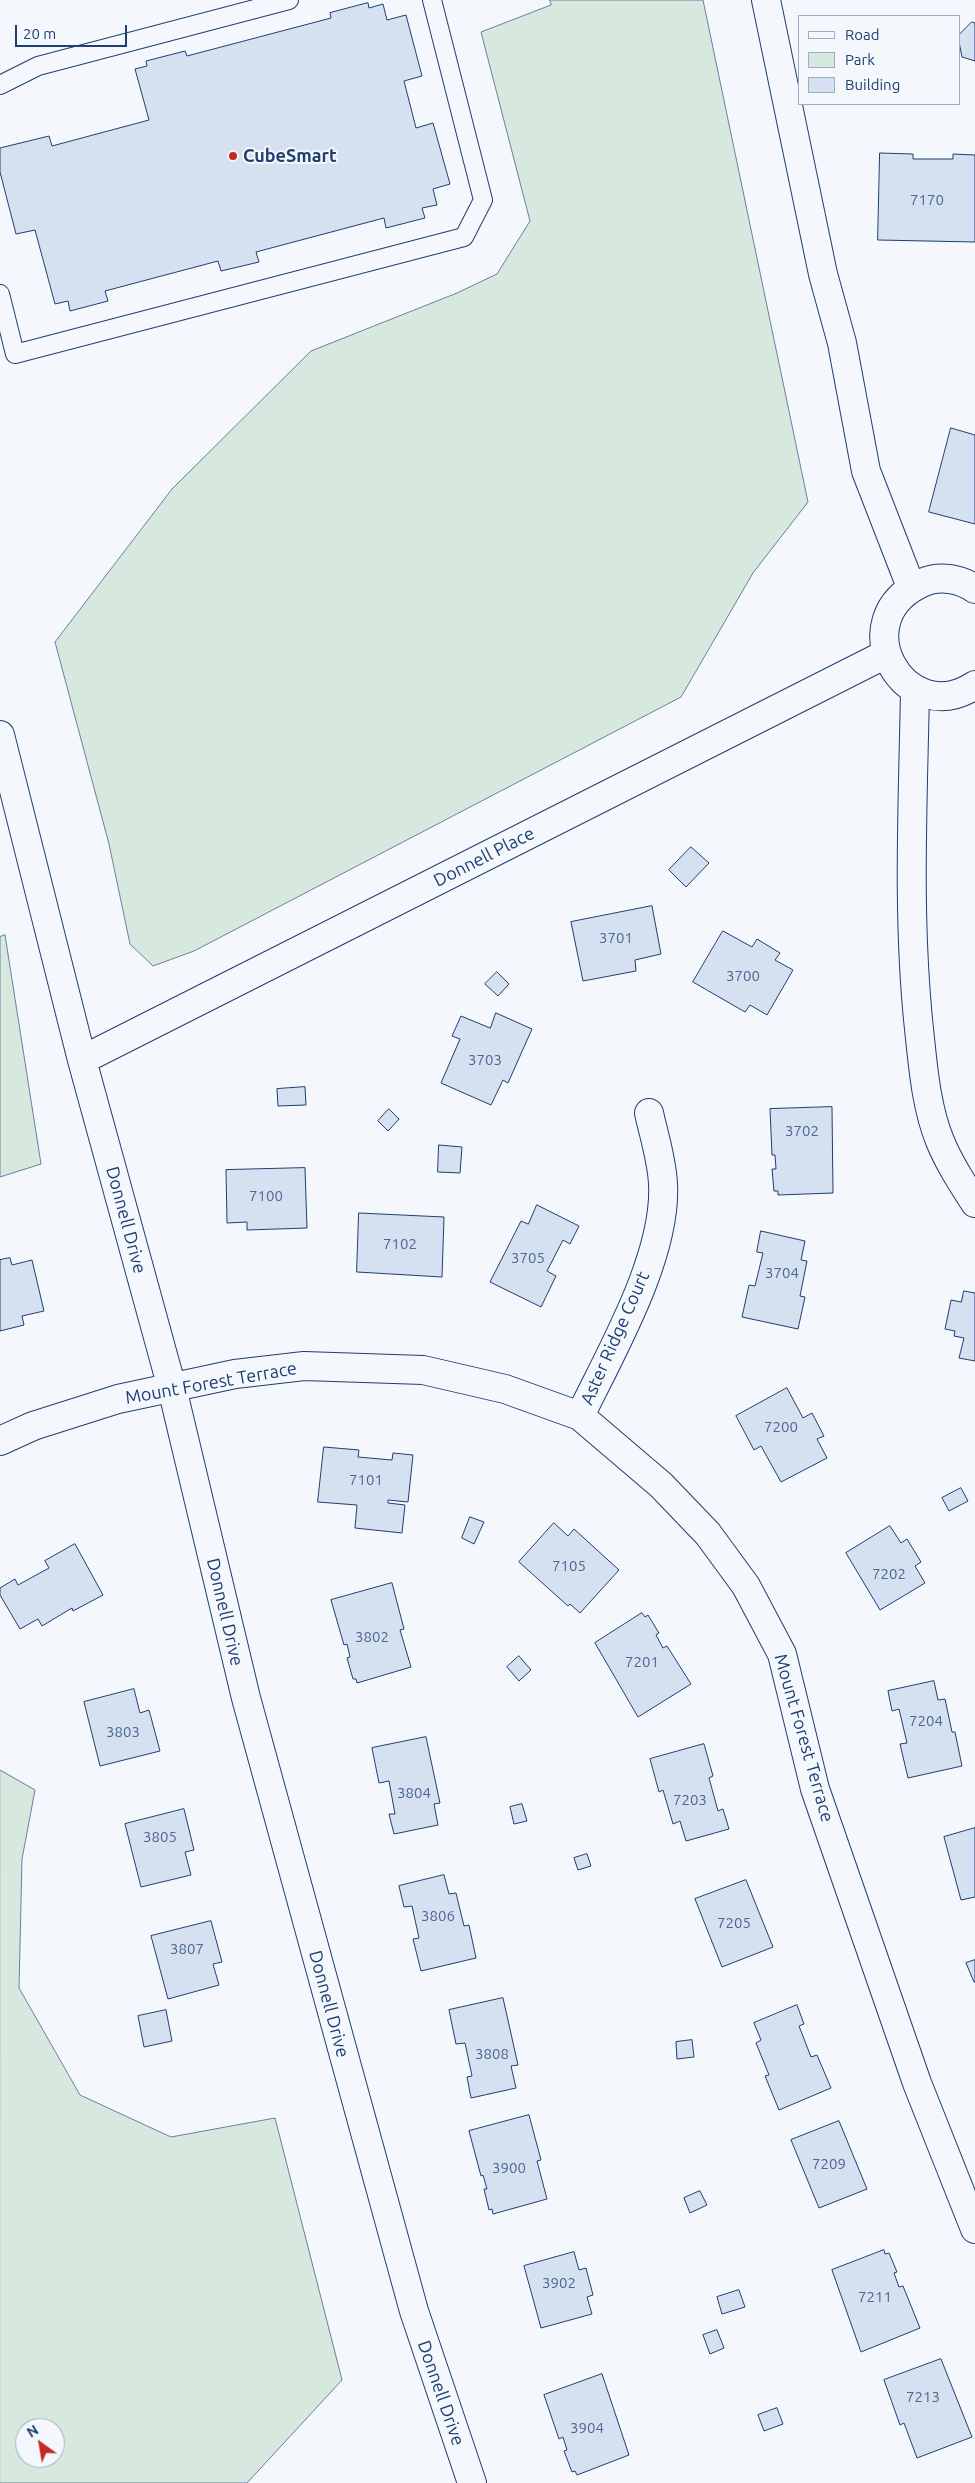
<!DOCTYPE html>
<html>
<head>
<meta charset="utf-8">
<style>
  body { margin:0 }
  #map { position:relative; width:975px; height:2483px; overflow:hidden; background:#f4f7fb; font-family:Ubuntu,sans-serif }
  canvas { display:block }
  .legend { position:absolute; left:798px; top:15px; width:162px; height:90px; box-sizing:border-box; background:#f4f7fb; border:1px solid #9eadc5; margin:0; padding:6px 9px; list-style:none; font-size:15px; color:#1d3f73 }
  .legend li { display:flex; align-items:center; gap:10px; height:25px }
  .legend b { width:25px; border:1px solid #9eadc5 }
  .north { position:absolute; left:15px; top:2418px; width:50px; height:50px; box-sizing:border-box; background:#f4f7fb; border:1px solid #9eadc5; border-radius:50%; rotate:328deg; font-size:14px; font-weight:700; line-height:20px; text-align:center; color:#1d3f73 }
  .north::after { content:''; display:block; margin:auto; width:18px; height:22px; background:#c62828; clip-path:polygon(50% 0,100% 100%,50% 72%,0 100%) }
  .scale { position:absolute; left:15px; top:25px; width:112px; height:22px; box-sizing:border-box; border:2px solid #1d3f73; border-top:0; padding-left:6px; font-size:15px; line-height:18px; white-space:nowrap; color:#1d3f73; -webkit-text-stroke:4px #f4f7fb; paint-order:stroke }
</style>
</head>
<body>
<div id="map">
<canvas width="975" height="2483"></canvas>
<ul class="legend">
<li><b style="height:6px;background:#f4f7fb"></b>Road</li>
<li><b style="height:14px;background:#d7e8df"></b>Park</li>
<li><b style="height:14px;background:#d5e0f0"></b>Building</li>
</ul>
<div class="north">N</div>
<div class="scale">20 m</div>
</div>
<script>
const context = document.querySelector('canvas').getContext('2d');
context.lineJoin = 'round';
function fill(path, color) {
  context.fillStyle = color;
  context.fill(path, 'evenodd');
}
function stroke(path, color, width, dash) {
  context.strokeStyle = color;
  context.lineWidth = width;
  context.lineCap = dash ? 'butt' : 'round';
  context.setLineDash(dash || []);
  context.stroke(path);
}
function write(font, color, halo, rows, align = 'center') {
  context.font = font + ' Ubuntu,sans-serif';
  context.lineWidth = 4;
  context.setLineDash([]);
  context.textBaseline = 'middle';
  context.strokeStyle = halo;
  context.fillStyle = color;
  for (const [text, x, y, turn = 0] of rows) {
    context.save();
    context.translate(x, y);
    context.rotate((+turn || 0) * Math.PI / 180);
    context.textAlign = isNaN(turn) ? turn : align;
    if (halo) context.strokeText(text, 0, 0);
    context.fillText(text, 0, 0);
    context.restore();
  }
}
const green = new Path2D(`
  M550,0H703L808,502L753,573L681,697L194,951L153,966L130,944L109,844L55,642L172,489L311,351L457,293L497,274L530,221L481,32L551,5Z
  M5,935L41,1164L0,1177V937Z
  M0,1770L35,1790L22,1859L19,1988L80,2095L171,2137L275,2118L342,2380L247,2483H0ZM25,2428H55V2458H25Z`);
fill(green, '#d7e8df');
stroke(green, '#687fa3', 1);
const building = new Path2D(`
  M368,3L369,8L383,4L387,20L406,15L422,76L404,81L416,128L433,123L450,184L433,189L437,205L422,208L425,218L386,228L384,218L256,252L259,262L221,271L218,261L105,291L108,301L70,311L68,301L55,304L35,230L16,234L0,172V148L49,136L52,146L149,120L135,69L147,66L146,61L185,51L187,56L331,18L330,13Z
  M972,22L975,23V61L962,57L959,42V35Z
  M880,153L913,154V159H953V154L975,155V242L878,240Z
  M951,428L975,435V524L929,512Z
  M691,847L709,863L686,887L669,870Z
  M652,906L661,954L635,960L636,971L583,981L571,922Z
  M723,931L752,947L757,939L780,953L775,960L793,970L767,1015L750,1005L745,1012L693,982Z
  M497,972L509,984L498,996L485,984Z
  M496,1013L532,1029L508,1083L503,1080L491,1105L441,1083L460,1039L452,1036L461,1016L490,1028Z
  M305,1087L306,1105L278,1106L277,1089Z
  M832,1107L833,1193L778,1195V1191H774L772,1169H776L775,1155H772L770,1109Z
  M389,1109L399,1119L388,1131L378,1121Z
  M439,1145L462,1147L460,1173L438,1172Z
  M305,1168L307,1228L247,1230V1222L227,1223L226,1170Z
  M537,1205L579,1226L570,1244L563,1240L547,1271L556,1276L541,1307L490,1282L521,1221L528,1224Z
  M359,1213L444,1217L442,1277L357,1272Z
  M761,1231L805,1241L801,1260L807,1261L800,1296L805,1297L798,1329L742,1317L749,1285L755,1286L763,1253L757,1252Z
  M10,1258L12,1265L32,1260L44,1311L22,1316L24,1325L0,1331V1260Z
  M964,1291L975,1293V1361L959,1358L964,1338L954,1336L955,1331L945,1329L951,1300L961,1302Z
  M787,1388L803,1418L812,1413L824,1436L817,1439L827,1458L781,1482L761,1446L754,1450L736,1416Z
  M324,1447L359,1450L358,1457L392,1460L393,1453L413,1455L408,1502L388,1500V1503L405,1505L402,1533L355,1528L357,1505L318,1502Z
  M961,1488L968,1501L949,1511L942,1498Z
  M470,1517L484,1522L474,1544L462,1538Z
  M554,1523L568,1536L574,1529L619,1570L580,1613L570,1604L568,1606L519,1562Z
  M890,1526L901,1543L907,1539L921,1562L915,1566L925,1583L880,1610L846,1553Z
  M75,1544L103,1595L73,1611L72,1608L42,1626L38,1619L20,1629L0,1595V1588L15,1579L18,1585L49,1568L45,1561Z
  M392,1583L404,1629L400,1630L411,1667L357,1683L356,1679H353L347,1658L350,1657L347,1644L344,1645L331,1600Z
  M642,1613L645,1617L648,1615L659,1633L656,1635L663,1648L667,1646L691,1684L638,1717L595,1643Z
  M519,1656L531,1670L519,1681L507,1667Z
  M934,1681L938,1700L945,1699L952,1732H955L962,1766L908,1778L900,1744L907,1743L899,1709L892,1711L888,1691Z
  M134,1689L140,1713L149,1710L160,1751L100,1766L84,1702Z
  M426,1737L440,1803L434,1804L438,1825L394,1834L389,1814H395L389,1781L379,1783L372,1748Z
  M704,1744L713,1776L709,1778L718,1811L723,1809L729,1829L686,1841L680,1821L673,1824L663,1790L659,1792L650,1759Z
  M522,1804L527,1821L514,1824L510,1807Z
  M184,1809L194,1850L185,1852L191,1875L141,1887L125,1824Z
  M975,1828V1897L961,1900L944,1837Z
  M587,1854L591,1866L578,1870L574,1858Z
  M444,1875L449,1894L456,1893L464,1926L469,1925L476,1958L421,1971L413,1939L419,1938L412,1906L404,1907L399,1886Z
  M746,1880L773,1947L722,1967L695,1899Z
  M211,1921L222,1962L213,1964L219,1985L168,1999L151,1936Z
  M975,1960V1982H974L966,1963Z
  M503,1998L518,2065L511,2066L516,2088L471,2098L467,2077L472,2076L465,2043L456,2044L449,2010Z
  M797,2005L804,2024L799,2026L811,2057L817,2055L831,2088L779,2110L765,2076L769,2075L756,2043L761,2040L754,2023Z
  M166,2010L172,2041L144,2047L138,2016Z
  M692,2040L694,2057L677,2059L676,2042Z
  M529,2115L541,2160L537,2161L547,2199L493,2214L492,2209L489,2210L484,2189H487L483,2175L481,2176L469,2131Z
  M839,2121L867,2189L819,2208L791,2140Z
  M700,2191L707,2205L690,2213L684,2198Z
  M884,2250L885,2254L889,2253L897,2272L894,2273L899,2287L903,2286L920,2328L861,2352L832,2270Z
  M574,2252L579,2270L586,2268L593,2295L587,2297L592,2314L541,2328L524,2266Z
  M739,2290L745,2307L722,2314L717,2297Z
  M717,2330L724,2348L710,2354L703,2335Z
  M941,2359L972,2437L917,2458L904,2423L900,2425L884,2380Z
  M602,2374L629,2455L577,2475L575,2471L572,2472L564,2451L567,2450L563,2437L559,2439L544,2395Z
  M777,2408L783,2424L764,2431L758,2415Z`);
fill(building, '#d5e0f0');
stroke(building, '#1d3f73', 1);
const lane = new Path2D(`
  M0,85L38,66L289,0
  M0,294L15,354L464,237L483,200L432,0`);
const street = new Path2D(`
  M766,0L823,274L842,343L866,471L911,587
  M975,589C961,579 940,575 924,582C840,618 905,732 975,685
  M915,690C913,803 907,916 919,1029C923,1066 926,1107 940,1141C949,1163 962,1183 975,1203
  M0,735L82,1060L172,1388L246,1698L414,2311L472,2483
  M82,1060L886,654
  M580,1416C611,1352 667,1256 663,1184C662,1160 654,1136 649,1113
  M0,1441L33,1426L118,1399L235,1374L304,1366L423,1370L505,1389L580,1416L661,1485L708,1534L746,1586L782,1654L815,1789L917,2083L975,2229`);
stroke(lane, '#1d3f73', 20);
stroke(street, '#1d3f73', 30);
stroke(lane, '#f4f7fb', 18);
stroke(street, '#f4f7fb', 28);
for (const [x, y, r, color] of [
  [233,156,5,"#c62828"]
]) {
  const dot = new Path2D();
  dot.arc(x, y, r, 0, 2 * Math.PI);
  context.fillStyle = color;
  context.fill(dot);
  stroke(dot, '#f4f7fb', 2);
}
write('15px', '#4b6792', null, [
  ["7170",927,200],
  ["3701",616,938],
  ["3700",743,976],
  ["3703",485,1060],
  ["3702",802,1131],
  ["7100",266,1196],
  ["7102",400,1244],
  ["3705",528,1258],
  ["3704",782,1273],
  ["7200",781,1427],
  ["7101",366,1480],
  ["7105",569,1566],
  ["7202",889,1574],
  ["3802",372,1637],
  ["7201",642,1662],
  ["7204",926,1721],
  ["3803",123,1732],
  ["3804",414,1793],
  ["7203",690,1800],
  ["3805",160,1837],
  ["3806",438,1916],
  ["7205",734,1923],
  ["3807",187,1949],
  ["3808",492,2054],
  ["7209",829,2164],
  ["3900",509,2168],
  ["3902",559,2283],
  ["7211",875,2297],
  ["7213",923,2397],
  ["3904",587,2428]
]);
write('bold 18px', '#1d3f73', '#f4f7fb', [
  ["CubeSmart",243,156]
], 'left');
write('18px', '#1d3f73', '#f4f7fb', [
  ["Donnell Place",484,857,-27],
  ["Donnell Drive",126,1220,75],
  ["Aster Ridge Court",615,1338,-66],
  ["Mount Forest Terrace",211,1383,-10],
  ["Donnell Drive",225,1612,77],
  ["Mount Forest Terrace",804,1738,74],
  ["Donnell Drive",329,2004,75],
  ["Donnell Drive",441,2393,71]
]);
</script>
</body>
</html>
